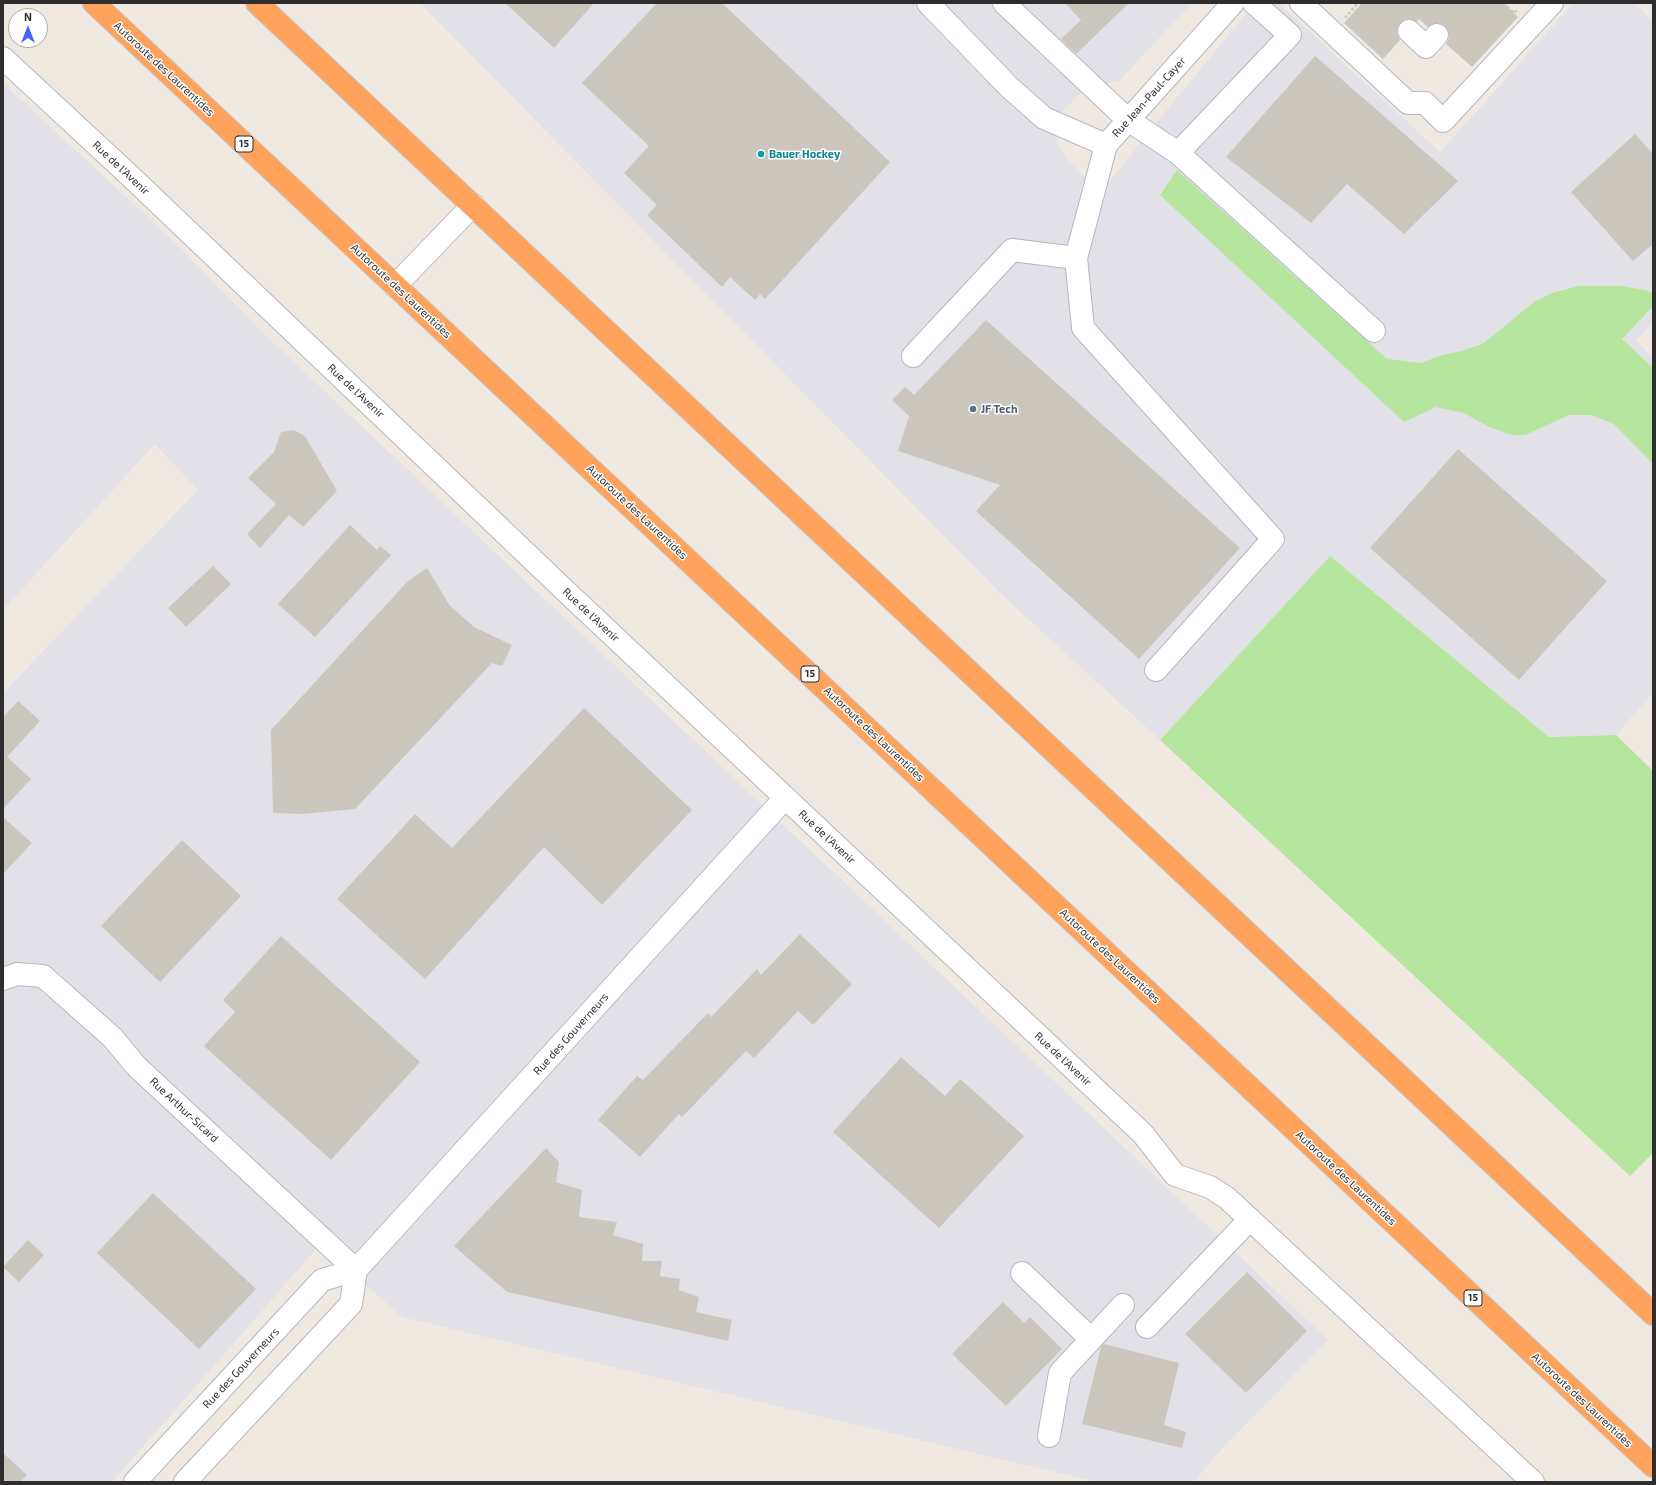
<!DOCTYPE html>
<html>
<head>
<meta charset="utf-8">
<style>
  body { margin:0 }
  #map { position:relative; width:1656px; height:1485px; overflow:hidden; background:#efe9e1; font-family:"Exo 2",sans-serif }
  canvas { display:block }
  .frame { position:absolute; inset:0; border:4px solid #2e2e2e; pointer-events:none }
  .north { position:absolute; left:8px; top:8px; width:40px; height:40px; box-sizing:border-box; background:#fff; border:1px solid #ababab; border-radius:50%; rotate:0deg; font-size:11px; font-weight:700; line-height:16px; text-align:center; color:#2e2e2e }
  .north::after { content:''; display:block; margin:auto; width:14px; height:18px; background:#4264fb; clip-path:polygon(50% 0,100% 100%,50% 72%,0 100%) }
</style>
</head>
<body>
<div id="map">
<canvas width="1656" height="1485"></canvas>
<div class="frame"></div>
<div class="north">N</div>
</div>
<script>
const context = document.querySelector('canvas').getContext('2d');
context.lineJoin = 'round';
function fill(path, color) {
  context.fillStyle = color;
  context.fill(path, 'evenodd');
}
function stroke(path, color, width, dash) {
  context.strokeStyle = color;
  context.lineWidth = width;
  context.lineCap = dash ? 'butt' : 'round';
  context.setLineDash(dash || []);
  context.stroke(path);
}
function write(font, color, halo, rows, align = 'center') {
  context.font = font + ' "Exo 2",sans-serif';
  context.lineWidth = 3;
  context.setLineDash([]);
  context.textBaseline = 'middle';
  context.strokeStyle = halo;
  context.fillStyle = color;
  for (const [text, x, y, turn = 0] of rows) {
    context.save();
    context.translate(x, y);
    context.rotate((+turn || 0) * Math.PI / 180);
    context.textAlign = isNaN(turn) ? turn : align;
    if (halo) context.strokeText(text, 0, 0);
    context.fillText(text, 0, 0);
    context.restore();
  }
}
fill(new Path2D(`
  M420,3H1192L1120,80L1085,89L1059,115L1057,142L1068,160L1082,175L1107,185L1166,111L1255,3H1278L1440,152L1574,3H1635L1653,22V322L1636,341L1653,358V693L1616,735L1549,737L1330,556L1160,740L1003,596Z
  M3,83L180,247L260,330L1328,1340L1216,1455L1194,1482H1097L402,1317L320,1245L112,1482H3V693L198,490L155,444L3,610Z`), '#e3e1e8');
fill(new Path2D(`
  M1177,170L1387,359L1421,363L1442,355L1462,351L1484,343L1534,302L1552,293L1579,286H1620L1646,290L1653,293V306L1622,339L1653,368V464L1614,424L1591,415H1569L1525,435H1512L1489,427L1464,413L1436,407L1404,422L1160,195Z
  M1330,556L1549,737L1616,735L1653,771V1153L1630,1176L1160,740Z`), '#b6e59e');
fill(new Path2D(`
  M505,3H594L554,48Z
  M657,3H722L890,162L765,299L760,294L755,300L730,277L722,287L647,215L657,205L624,173L649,146L582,83Z
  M1065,3H1129L1076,54L1061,39L1081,20Z
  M1362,3H1504L1518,17L1472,67L1446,44L1449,38V32L1445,26L1439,23H1434L1428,27L1419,19L1417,22L1411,19H1406L1400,23L1397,29V34L1400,40L1383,59L1344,23Z
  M1315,56L1458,181L1404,234L1347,184L1311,223L1226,157Z
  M1635,134L1653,154V244L1633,261L1571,192Z
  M986,320L1240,548L1139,659L976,511L1000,485L898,451L909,416L892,400L905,387L914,395Z
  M294,430L305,436L337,491L303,527L289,515L260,548L247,534L276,504L248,478L274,452L281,432Z
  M1458,449L1607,581L1519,680L1370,548Z
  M350,525L377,550L380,546L391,555L315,637L278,604Z
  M213,566L231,584L186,627L168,608Z
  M427,568L450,606L474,627L512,645L502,666L492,663L355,809L302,814L273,813L271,730L408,581Z
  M18,701L40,721L7,757L31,779L3,809V717Z
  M584,708L692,810L602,905L544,847L425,979L337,899L415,814L452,848Z
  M3,817L32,843L3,874Z
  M182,840L241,896L160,982L101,926Z
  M800,934L852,984L813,1025L798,1011L754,1058L746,1051L682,1117L679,1114L640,1157L598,1120L637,1076L643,1080L708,1013L711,1017L757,969L761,975Z
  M281,936L420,1062L331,1160L204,1046L235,1012L223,1000Z
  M901,1057L945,1096L960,1079L1024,1136L939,1228L833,1132Z
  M546,1148L559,1162L556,1182L582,1190L579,1217L617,1222L613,1235L643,1244L642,1261H662L660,1276L680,1279L679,1290L699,1297L696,1312L732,1320L728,1341L507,1292L454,1246Z
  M153,1193L256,1289L199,1349L97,1253Z
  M28,1240L44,1255L19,1282L3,1267Z
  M1247,1272L1307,1331L1246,1393L1185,1334Z
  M1003,1302L1024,1323L1030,1317L1062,1349L1006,1406L952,1354Z
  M1104,1344L1179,1363L1164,1425L1186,1432L1182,1448L1082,1424L1101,1347Z
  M3,1453L27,1475L20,1482H3Z`), '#cbc7bf');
const minor = new Path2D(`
  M928,3L1009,87L1044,118L1106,145
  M1004,3L1128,120L1178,153L1374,331
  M1301,3L1408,103H1425L1443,121L1552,3
  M1409,31L1426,47L1437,35
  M3,58L128,174L574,599L1143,1134L1175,1175L1210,1187L1227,1198L1533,1482
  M1178,153L1290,35L1254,3
  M395,286L473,205
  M913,356L1012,250L1076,258
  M1156,670L1273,539L1083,328L1076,258L1106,145L1233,3
  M3,979L17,974L43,976L113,1038L136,1066L356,1270
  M1022,1273L1091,1339
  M1147,1327L1250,1219
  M1049,1436L1060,1373L1123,1305
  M135,1482L322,1280L356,1270L785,798
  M185,1482L351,1304L356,1270`);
const highway = new Path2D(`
  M94,3L1653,1466
  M257,3L1653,1314`);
stroke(minor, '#b4b7c1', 24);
stroke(highway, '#c9c9c9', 24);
stroke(new Path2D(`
  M1504,3L1514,13L1517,10
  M1345,18L1358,3`), '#c9c9c9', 2.5, [3, 2]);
stroke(minor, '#fff', 22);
stroke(highway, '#ffa35c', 22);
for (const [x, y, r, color] of [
  [761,154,4,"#0f9aa8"],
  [973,409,4,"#5c6f8a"]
]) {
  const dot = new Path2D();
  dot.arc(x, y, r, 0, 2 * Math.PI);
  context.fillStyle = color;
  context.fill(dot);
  stroke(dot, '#fff', 1.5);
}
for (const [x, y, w] of [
  [244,144,18],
  [810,674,18],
  [1473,1298,18]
]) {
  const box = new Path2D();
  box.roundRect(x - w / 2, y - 8, w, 16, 3);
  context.fillStyle = '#fff';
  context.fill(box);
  stroke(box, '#2e2e2e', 1);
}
write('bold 10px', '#2e2e2e', null, [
  ["15",244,144],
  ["15",810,674],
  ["15",1473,1298]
]);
write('11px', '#2e2e2e', '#fff', [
  ["Autoroute des Laurentides",164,69,43],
  ["Rue Jean-Paul-Cayer",1149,97,-48],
  ["Rue de l'Avenir",121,168,43],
  ["Autoroute des Laurentides",401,291,43],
  ["Rue de l'Avenir",356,391,43],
  ["Autoroute des Laurentides",637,512,43],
  ["Rue de l'Avenir",591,615,43],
  ["Autoroute des Laurentides",874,734,43],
  ["Rue de l'Avenir",827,837,43],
  ["Autoroute des Laurentides",1110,956,43],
  ["Rue des Gouverneurs",571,1034,-48],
  ["Rue de l'Avenir",1063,1059,43],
  ["Rue Arthur-Sicard",184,1110,43],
  ["Autoroute des Laurentides",1346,1178,43],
  ["Rue des Gouverneurs",241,1368,-47],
  ["Autoroute des Laurentides",1582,1400,43]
]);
write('bold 11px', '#0d838f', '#fff', [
  ["Bauer Hockey",769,154]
], 'left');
write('bold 11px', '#4e5e75', '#fff', [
  ["JF Tech",981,409]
], 'left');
</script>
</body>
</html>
